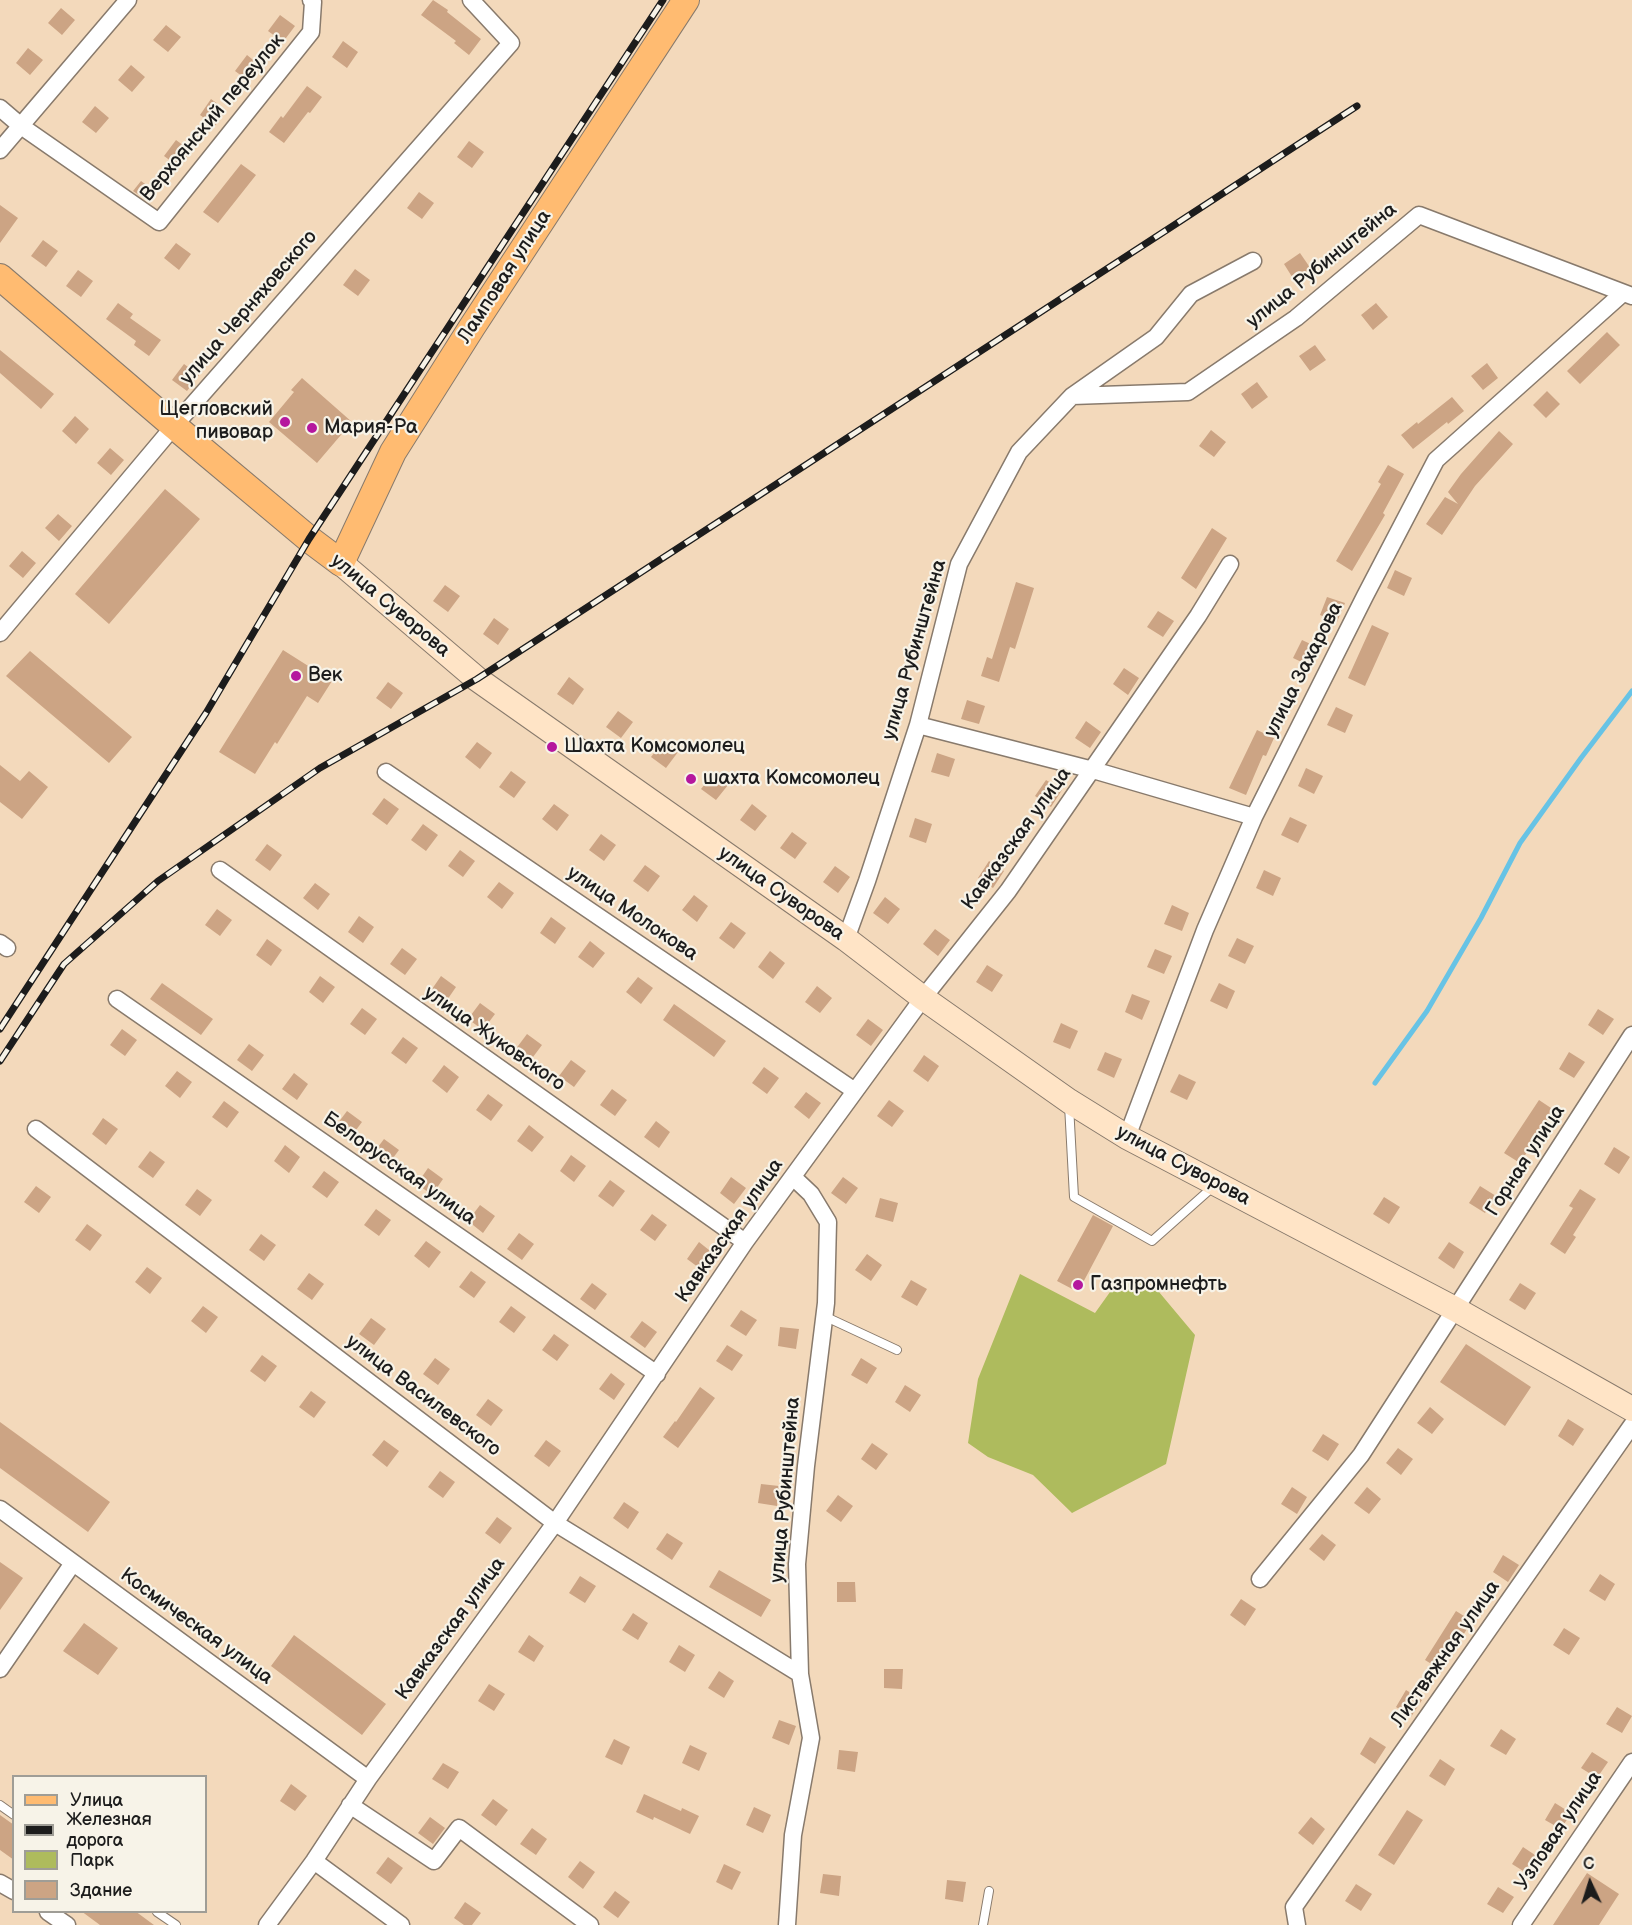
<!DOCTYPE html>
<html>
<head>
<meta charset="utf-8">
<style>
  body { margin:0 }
  #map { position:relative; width:1632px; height:1925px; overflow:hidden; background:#f3d9bb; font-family:"Balsamiq Sans",sans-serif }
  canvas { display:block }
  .legend { position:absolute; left:12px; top:1775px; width:195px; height:138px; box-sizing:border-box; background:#f7f3e8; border:2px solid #9f9d96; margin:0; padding:8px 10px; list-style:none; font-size:18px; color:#1c1c1c }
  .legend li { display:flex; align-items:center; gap:12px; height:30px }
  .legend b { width:30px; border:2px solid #9f9d96 }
  .north { position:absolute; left:1560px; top:1853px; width:60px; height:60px; -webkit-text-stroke:4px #f7f3e8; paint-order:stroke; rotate:356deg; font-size:16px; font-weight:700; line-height:24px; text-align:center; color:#1c1c1c }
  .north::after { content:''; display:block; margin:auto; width:21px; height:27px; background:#1c1c1c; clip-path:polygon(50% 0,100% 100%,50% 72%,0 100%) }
</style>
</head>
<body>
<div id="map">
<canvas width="1632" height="1925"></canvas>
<ul class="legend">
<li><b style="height:8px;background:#ffbb71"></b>Улица</li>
<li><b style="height:8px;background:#1c1c1c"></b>Железная дорога</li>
<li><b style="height:16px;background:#aebb5d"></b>Парк</li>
<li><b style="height:16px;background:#cca484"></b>Здание</li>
</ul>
<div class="north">С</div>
</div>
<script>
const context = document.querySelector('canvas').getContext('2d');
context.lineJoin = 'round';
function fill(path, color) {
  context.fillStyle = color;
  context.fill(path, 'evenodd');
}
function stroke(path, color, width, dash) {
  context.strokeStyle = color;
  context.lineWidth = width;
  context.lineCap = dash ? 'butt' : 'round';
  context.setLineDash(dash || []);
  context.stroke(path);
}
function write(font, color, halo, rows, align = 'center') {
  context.font = font + ' "Balsamiq Sans",sans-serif';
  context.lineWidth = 4.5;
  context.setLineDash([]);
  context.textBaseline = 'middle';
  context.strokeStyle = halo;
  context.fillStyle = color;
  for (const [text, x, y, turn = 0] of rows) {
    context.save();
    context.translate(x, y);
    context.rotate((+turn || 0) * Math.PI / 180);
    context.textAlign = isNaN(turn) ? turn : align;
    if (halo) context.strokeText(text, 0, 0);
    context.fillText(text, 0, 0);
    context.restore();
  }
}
fill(new Path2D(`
  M1020,1274L1095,1313L1110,1292L1136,1280L1159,1292L1195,1335L1166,1464L1072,1513L1033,1475L988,1457L968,1443L978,1379Z`), '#aebb5d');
stroke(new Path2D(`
  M1375,1083L1427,1011L1481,918L1520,843L1581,758L1632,691`), '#67c3e5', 5);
fill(new Path2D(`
  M433,0L448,10L447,12L481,39L469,55L454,43L456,41L421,15Z
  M61,8L75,20L62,35L48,23Z
  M280,15L295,26L283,42L268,31Z
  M166,25L181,37L168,52L153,40Z
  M343,41L358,52L347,68L332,57Z
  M28,48L43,60L30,75L16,63Z
  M247,55L262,67L250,82L235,71Z
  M131,65L145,77L132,92L118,80Z
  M307,86L322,97L310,113L308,112L284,143L269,132L281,116L283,118Z
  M211,99L226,110L215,126L200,115Z
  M95,106L109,118L96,133L82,122Z
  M176,140L191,151L179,167L164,156Z
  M469,141L484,152L472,168L457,157Z
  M241,164L256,175L218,223L203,212Z
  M141,181L156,192L149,202L133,191Z
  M419,192L434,203L422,219L407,208Z
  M0,205L18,218L0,243Z
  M43,240L58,251L46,267L31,256Z
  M176,243L191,254L179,270L164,258Z
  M1300,253L1311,269L1294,280L1284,264Z
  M355,269L370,280L358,296L343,285Z
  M78,270L93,281L81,297L66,286Z
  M118,303L133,314L130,318L161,340L149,356L134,345L136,341L106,319Z
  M1376,303L1388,317L1373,330L1361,315Z
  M1607,332L1620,345L1580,384L1567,371Z
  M1315,345L1326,360L1310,371L1299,356Z
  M0,350L54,394L41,409L0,373Z
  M1487,363L1498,378L1483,390L1471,376Z
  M184,364L199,375L187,391L172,380Z
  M302,378L352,422L317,463L269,422L294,392L291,390Z
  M1257,382L1268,397L1252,409L1241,394Z
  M1547,391L1560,404L1546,418L1533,405Z
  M1452,397L1464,411L1448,424L1447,422L1413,449L1401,435L1417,422L1418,424Z
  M75,416L89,429L76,444L62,431Z
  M1211,430L1226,442L1214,457L1199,446Z
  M1499,431L1513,444L1475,486L1442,535L1426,524L1445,497L1458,504L1448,492L1461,474Z
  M110,448L124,460L111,475L97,463Z
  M1388,465L1404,474L1383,513L1385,515L1352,571L1336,561L1381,484L1378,482Z
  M165,489L200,519L109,624L75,594Z
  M58,514L72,526L59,541L45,528Z
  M1212,528L1227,538L1196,589L1181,578Z
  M22,551L36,563L23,578L9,566Z
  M1395,570L1412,578L1404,596L1387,588Z
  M1016,582L1034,588L1015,649L1010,647L999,682L981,676L987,657L992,659Z
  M445,585L460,596L448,612L433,601Z
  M1327,597L1345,603L1337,622L1320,615Z
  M1158,611L1174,621L1163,637L1147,627Z
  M494,618L509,629L498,645L483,634Z
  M1372,625L1389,633L1365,686L1348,678Z
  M1302,640L1319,648L1310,666L1293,658Z
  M283,650L332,681L318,703L307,696L277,744L275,742L255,774L219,752Z
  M30,651L132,737L109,763L6,676Z
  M1124,668L1139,678L1128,695L1113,684Z
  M569,677L584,689L573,705L557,694Z
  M388,682L403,693L391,709L376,698Z
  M967,700L985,706L979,724L961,719Z
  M1336,707L1353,715L1345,733L1327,725Z
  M618,711L633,722L621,738L606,727Z
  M1086,721L1101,732L1090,748L1075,738Z
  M1257,730L1274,738L1266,756L1263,755L1246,795L1229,788Z
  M663,741L678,752L666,768L651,757Z
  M477,742L492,753L480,769L465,757Z
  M937,753L955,759L949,777L931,772Z
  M0,765L20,781L29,771L48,787L22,819L0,802Z
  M1306,768L1323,776L1314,794L1298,786Z
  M511,771L526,782L514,798L499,787Z
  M713,774L728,785L716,800L701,789Z
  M1046,780L1062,790L1051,807L1035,796Z
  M384,798L399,809L387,825L372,814Z
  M554,804L569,815L557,831L542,819Z
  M752,804L767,816L755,831L740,820Z
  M1290,817L1307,825L1298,843L1281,835Z
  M915,818L932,824L926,843L909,837Z
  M423,824L438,835L426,851L411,840Z
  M792,832L807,843L795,859L780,848Z
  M601,834L616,845L604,861L589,850Z
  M267,844L282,855L270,871L255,860Z
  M460,850L475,861L463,877L448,866Z
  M989,861L1004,871L993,888L978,878Z
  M645,865L660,876L648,892L633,881Z
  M835,866L850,877L838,893L823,882Z
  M1264,870L1281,878L1273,896L1256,888Z
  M499,882L514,893L502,909L487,897Z
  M315,883L330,894L318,910L303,898Z
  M694,895L708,906L697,922L682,910Z
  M885,897L900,909L888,924L873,913Z
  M1172,905L1189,913L1182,931L1164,924Z
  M217,909L232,920L220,936L205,925Z
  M359,916L374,927L363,943L348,932Z
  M551,917L566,928L555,944L540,933Z
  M731,922L746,933L734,949L719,938Z
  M935,929L950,940L938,956L923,944Z
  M1237,938L1254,946L1245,964L1228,956Z
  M267,939L282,950L271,966L256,955Z
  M590,941L605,953L593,968L578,957Z
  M402,948L417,959L405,975L390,964Z
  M1155,949L1172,956L1164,974L1147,967Z
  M770,951L785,963L773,979L758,967Z
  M987,965L1003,975L992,992L976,982Z
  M320,976L335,987L323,1003L309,992Z
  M441,976L456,987L445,1003L430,992Z
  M638,977L653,988L641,1004L626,992Z
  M162,983L213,1019L201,1035L150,999Z
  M1219,983L1235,991L1227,1009L1210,1001Z
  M817,986L832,998L820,1013L805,1002Z
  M1132,994L1150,1001L1142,1020L1125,1012Z
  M480,1003L495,1014L483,1030L468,1019Z
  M674,1004L726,1041L714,1057L663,1020Z
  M362,1008L377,1019L365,1035L350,1024Z
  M1598,1009L1614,1019L1603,1035L1588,1025Z
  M868,1019L883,1030L871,1046L856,1035Z
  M1061,1023L1078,1031L1070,1049L1053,1042Z
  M122,1029L137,1040L125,1056L110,1045Z
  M527,1034L542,1045L530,1061L515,1050Z
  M403,1037L418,1048L406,1064L391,1053Z
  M249,1044L264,1055L252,1071L237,1060Z
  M1105,1052L1122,1059L1114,1078L1097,1070Z
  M1569,1052L1585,1062L1574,1078L1559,1069Z
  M924,1055L939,1066L928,1082L913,1071Z
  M571,1060L586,1071L574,1087L559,1076Z
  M444,1065L459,1077L447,1093L432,1081Z
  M764,1067L779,1078L767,1094L752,1083Z
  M177,1071L192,1082L180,1098L165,1086Z
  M294,1073L308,1084L297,1100L282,1089Z
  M1179,1074L1196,1082L1187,1100L1170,1092Z
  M612,1089L627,1100L615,1116L600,1105Z
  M806,1092L821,1103L809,1119L794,1107Z
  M488,1094L503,1105L491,1121L476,1110Z
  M889,1100L904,1111L892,1127L877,1116Z
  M1539,1100L1554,1110L1520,1163L1504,1153Z
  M224,1101L239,1112L227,1128L212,1117Z
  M347,1111L362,1122L350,1138L335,1127Z
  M103,1118L118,1129L106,1145L92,1134Z
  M656,1121L670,1132L659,1148L644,1137Z
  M529,1125L544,1137L532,1152L517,1141Z
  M384,1139L399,1150L387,1166L372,1155Z
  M285,1145L300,1157L289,1173L274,1161Z
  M1614,1147L1630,1157L1619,1174L1604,1164Z
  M150,1151L165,1162L153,1178L138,1167Z
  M571,1155L586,1166L574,1182L560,1171Z
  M428,1168L443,1179L432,1195L417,1184Z
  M324,1171L339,1182L327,1198L312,1187Z
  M731,1177L746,1188L734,1204L720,1193Z
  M843,1177L858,1188L846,1204L831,1193Z
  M610,1180L625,1191L613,1207L598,1196Z
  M36,1186L51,1197L39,1213L24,1202Z
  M1480,1186L1496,1196L1485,1213L1469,1203Z
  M197,1189L212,1200L200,1216L185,1205Z
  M1580,1189L1596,1199L1573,1235L1576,1237L1565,1254L1550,1244L1573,1208L1569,1206Z
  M1384,1197L1400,1207L1389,1224L1373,1214Z
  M880,1198L898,1203L893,1222L875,1217Z
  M480,1205L495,1216L483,1233L468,1221Z
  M376,1209L391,1220L379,1236L364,1225Z
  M652,1214L667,1225L655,1241L640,1230Z
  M1093,1215L1113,1226L1078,1292L1057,1281Z
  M87,1224L102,1235L90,1251L75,1240Z
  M519,1233L534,1244L522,1260L507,1249Z
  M261,1234L276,1245L264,1261L249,1250Z
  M426,1241L441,1252L429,1268L414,1256Z
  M699,1242L714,1254L702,1270L687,1259Z
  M1449,1242L1464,1252L1454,1269L1438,1258Z
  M867,1254L882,1265L871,1281L855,1270Z
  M147,1267L162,1278L150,1294L135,1282Z
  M471,1271L486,1282L474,1298L459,1287Z
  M309,1273L324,1284L312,1300L297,1289Z
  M911,1280L927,1289L917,1306L901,1297Z
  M592,1283L607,1294L595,1310L580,1299Z
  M1520,1283L1536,1293L1525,1310L1509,1300Z
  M203,1306L218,1317L206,1333L191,1321Z
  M511,1306L526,1317L514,1333L499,1322Z
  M741,1310L757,1320L746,1336L730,1326Z
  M371,1318L386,1329L374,1345L359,1334Z
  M642,1321L657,1332L645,1348L630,1337Z
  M780,1327L799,1329L796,1349L778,1346Z
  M554,1334L569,1345L557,1361L542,1350Z
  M1466,1344L1531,1387L1505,1426L1440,1382Z
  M727,1345L743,1355L732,1371L716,1361Z
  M262,1355L277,1366L265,1382L250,1371Z
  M435,1358L450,1369L438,1385L423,1374Z
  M861,1358L877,1368L867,1384L851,1375Z
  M611,1373L625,1384L614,1400L599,1389Z
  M905,1385L921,1395L910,1412L895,1402Z
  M700,1387L715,1398L678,1448L663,1437L675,1421L676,1422Z
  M311,1391L326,1402L314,1418L299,1407Z
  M488,1399L503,1410L491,1426L476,1415Z
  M1430,1407L1444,1419L1432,1434L1417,1423Z
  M1568,1419L1584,1429L1573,1446L1558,1436Z
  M0,1422L110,1502L88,1532L0,1468Z
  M1323,1434L1339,1444L1328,1461L1312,1451Z
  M384,1440L399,1451L387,1467L372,1455Z
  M546,1440L561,1451L549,1467L534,1456Z
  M872,1443L888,1454L876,1470L861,1459Z
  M1398,1448L1413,1459L1401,1475L1386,1463Z
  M440,1471L455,1482L443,1498L428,1487Z
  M761,1484L779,1486L777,1506L758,1503Z
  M1292,1487L1307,1497L1297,1514L1281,1504Z
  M1367,1487L1381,1499L1369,1514L1354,1503Z
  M838,1495L853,1506L841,1522L826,1511Z
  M624,1502L639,1512L628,1529L613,1518Z
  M497,1517L512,1528L500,1544L485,1533Z
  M667,1533L683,1543L672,1560L656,1549Z
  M1322,1534L1336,1545L1324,1561L1309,1549Z
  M1503,1555L1519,1565L1508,1582L1493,1572Z
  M0,1562L23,1578L0,1610Z
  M719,1570L771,1600L761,1617L709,1587Z
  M1600,1574L1615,1584L1605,1601L1589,1591Z
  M580,1576L596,1586L585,1603L569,1593Z
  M837,1582H855L856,1602H837Z
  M1241,1599L1256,1609L1245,1626L1230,1615Z
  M1456,1611L1472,1621L1441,1670L1425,1660Z
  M633,1613L648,1623L638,1640L622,1630Z
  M84,1623L118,1648L98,1675L63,1651Z
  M1564,1628L1580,1638L1569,1655L1553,1645Z
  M294,1635L386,1704L362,1735L271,1666Z
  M529,1635L544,1646L534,1662L518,1652Z
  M679,1645L695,1655L685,1672L669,1662Z
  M884,1669H903L902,1689L884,1688Z
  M719,1671L734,1681L724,1698L708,1688Z
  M489,1684L505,1694L494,1711L478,1701Z
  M1406,1690L1422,1700L1411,1717L1396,1707Z
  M1617,1707L1632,1716L1622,1733L1606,1724Z
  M779,1720L796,1726L789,1745L772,1738Z
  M1501,1729L1516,1739L1506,1755L1490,1746Z
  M1370,1737L1386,1747L1375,1764L1360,1754Z
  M614,1739L630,1747L622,1765L605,1757Z
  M690,1745L707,1753L699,1771L682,1763Z
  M839,1750L858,1752L855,1772L837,1769Z
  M1592,1752L1608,1762L1597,1778L1581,1768Z
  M1440,1759L1455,1769L1445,1786L1429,1776Z
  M443,1763L459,1772L448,1789L432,1779Z
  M291,1784L307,1796L295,1811L280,1801Z
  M644,1794L681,1811L682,1808L699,1816L690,1834L654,1817L653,1820L636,1812Z
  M493,1799L508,1810L496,1826L481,1815Z
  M1555,1803L1571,1813L1561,1829L1545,1820Z
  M754,1807L771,1815L763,1833L746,1825Z
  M1407,1810L1423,1820L1394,1865L1378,1855Z
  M0,1815L14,1825V1860L0,1850Z
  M430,1817L445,1828L433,1844L418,1833Z
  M1311,1817L1325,1829L1313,1845L1298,1833Z
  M532,1828L547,1839L536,1855L520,1844Z
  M1523,1847L1538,1857L1528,1874L1512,1864Z
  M388,1857L403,1868L391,1884L376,1873Z
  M580,1861L595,1872L583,1889L568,1877Z
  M724,1864L741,1872L732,1890L716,1882Z
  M1587,1873L1619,1894L1599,1925H1553Z
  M823,1874L841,1876L839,1896L820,1893Z
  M947,1880L966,1882L963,1902L945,1899Z
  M1356,1884L1372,1894L1361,1911L1345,1901Z
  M1498,1887L1514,1897L1503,1913L1487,1904Z
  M615,1891L630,1902L618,1918L603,1907Z
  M465,1902L481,1913L472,1925H464L454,1918Z
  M81,1911H135L154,1925H100Z`), '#cca484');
const lane = new Path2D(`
  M1069,1105L1074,1197L1152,1241L1215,1185
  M824,1316L897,1350
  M0,1805L14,1815
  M157,1912L176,1925
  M983,1925L989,1891`);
const street = new Path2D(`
  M0,108L21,126L159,222L311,32L313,2L311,0
  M0,150L128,0
  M1072,396L1188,392L1296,318L1419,215L1632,296
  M0,633L174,426L511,43L471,0
  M918,725L1093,770L1254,817
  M386,772L855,1091
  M220,870L745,1242
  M846,939L867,881L918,725L959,564L1019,452L1072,396L1156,337L1191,294L1253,261
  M0,943L7,948
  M117,999L657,1374
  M36,1129L555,1523L800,1674
  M1127,1137L1205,930L1254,817L1365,596L1436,460L1623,293
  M0,1509L368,1779
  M1260,1579L1361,1455L1632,1035
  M0,1669L73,1563
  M350,1805L434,1861L459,1828L590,1925
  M314,1861L401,1925
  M0,1883L14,1891
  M48,1912L67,1925
  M267,1925L314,1861L368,1779L555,1523L745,1242L923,998L1008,891L1198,616L1230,564
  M787,1925L793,1835L811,1738L800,1674L797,1564L806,1466L826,1303L828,1222L811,1194L793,1177
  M1297,1925L1294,1907L1632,1425
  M1521,1925L1632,1762`);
const secondary = new Path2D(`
  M341,563L477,679L846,939L923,998L1069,1101L1127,1137L1455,1309L1632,1409`);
const primary = new Path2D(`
  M0,277L174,426L309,539L341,563L393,452L472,327L686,0`);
stroke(lane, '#887a6c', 10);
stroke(street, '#887a6c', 19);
stroke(secondary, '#887a6c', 26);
stroke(primary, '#887a6c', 28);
stroke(lane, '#fff', 8);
stroke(street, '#fff', 16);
stroke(secondary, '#ffe4c6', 24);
stroke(primary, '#ffbb71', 26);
const rail = new Path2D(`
  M0,1029L206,713L309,539L663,0
  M0,1061L64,964L158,881L320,768L477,679L1357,106`);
stroke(rail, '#1c1c1c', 7);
stroke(rail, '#f7f3e8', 4.5, [14]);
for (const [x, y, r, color] of [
  [285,422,6,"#b5179e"],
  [312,428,6,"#b5179e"],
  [296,676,6,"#b5179e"],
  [552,747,6,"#b5179e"],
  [691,779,6,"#b5179e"],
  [1078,1285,6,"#b5179e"]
]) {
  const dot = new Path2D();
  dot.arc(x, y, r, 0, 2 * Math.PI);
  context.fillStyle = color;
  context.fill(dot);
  stroke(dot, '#f7f3e8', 2);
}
write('20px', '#1c1c1c', '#f7f3e8', [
  ["Верхоянский переулок",213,118,-50],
  ["улица Рубинштейна",1322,266,-39],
  ["Ламповая улица",505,277,-57],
  ["улица Черняховского",249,308,-49],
  ["улица Суворова",390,606,40],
  ["улица Рубинштейна",915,650,-74],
  ["улица Захарова",1304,670,-63],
  ["Кавказская улица",1017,839,-54],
  ["улица Суворова",781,894,35],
  ["улица Молокова",632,914,34],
  ["улица Жуковского",494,1039,35],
  ["Горная улица",1526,1161,-57],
  ["улица Суворова",1183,1166,28],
  ["Белорусская улица",399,1169,35],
  ["Кавказская улица",730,1231,-55],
  ["улица Василевского",423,1396,37],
  ["улица Рубинштейна",786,1490,-85],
  ["Космическая улица",196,1627,36],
  ["Кавказская улица",451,1629,-54],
  ["Листвяжная улица",1446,1654,-55],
  ["Узловая улица",1559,1831,-56]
]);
write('20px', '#1c1c1c', '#f7f3e8', [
  ["Щегловский",273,410,"right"],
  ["пивовар",273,433,"right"],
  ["Мария-Ра",324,428],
  ["Век",308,676],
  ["Шахта Комсомолец",564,747],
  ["шахта Комсомолец",703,779],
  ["Газпромнефть",1090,1285]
], 'left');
</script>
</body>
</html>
